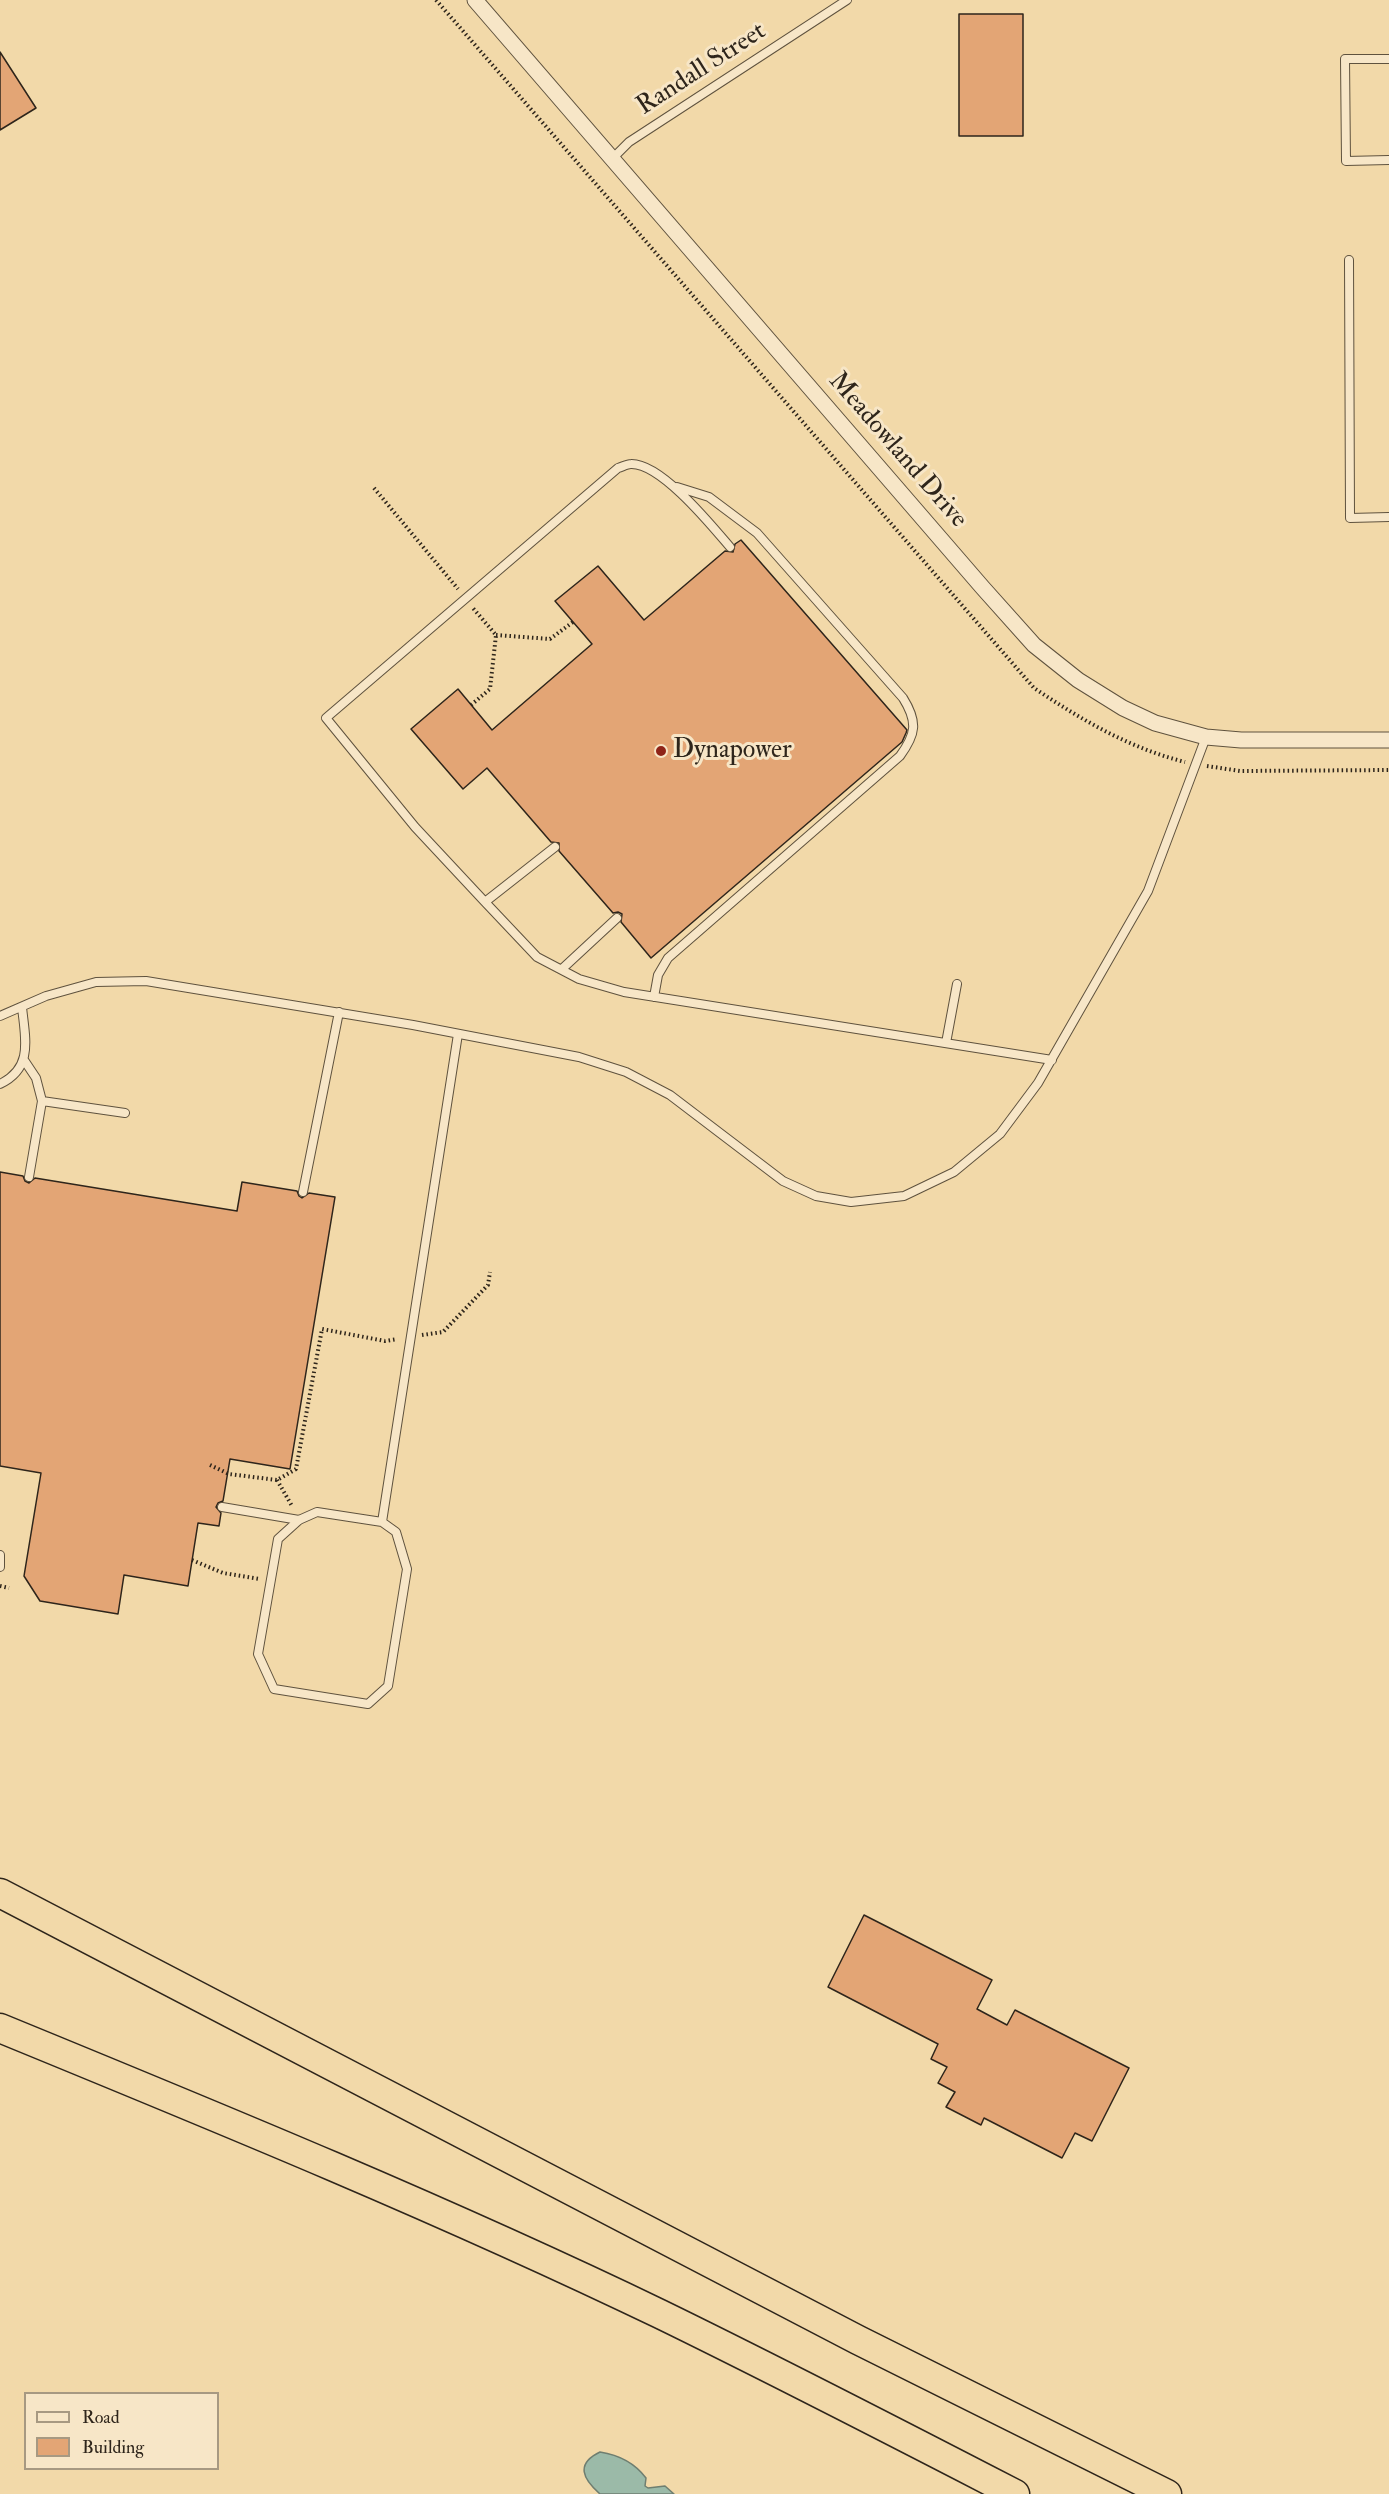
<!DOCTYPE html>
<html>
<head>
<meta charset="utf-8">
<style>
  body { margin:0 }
  #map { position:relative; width:1389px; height:2494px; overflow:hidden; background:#f2d9a9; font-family:"IM FELL Double Pica",serif }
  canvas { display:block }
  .legend { position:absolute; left:24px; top:2392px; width:195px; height:78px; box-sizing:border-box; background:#f7e6c7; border:2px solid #a79982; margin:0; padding:8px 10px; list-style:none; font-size:18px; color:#2e251b }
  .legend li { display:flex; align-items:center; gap:12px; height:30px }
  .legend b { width:30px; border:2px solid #a79982 }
</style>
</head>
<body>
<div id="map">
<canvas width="1389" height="2494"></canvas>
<ul class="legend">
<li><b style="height:8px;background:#f7e6c7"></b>Road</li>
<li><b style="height:16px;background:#e3a575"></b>Building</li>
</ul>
</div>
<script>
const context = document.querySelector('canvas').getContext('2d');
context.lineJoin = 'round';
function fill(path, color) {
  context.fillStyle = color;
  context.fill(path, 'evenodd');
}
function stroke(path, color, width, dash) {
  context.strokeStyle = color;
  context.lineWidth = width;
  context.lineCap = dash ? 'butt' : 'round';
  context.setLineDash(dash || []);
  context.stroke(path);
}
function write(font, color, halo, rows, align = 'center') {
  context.font = font + ' "IM FELL Double Pica",serif';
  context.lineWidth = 6;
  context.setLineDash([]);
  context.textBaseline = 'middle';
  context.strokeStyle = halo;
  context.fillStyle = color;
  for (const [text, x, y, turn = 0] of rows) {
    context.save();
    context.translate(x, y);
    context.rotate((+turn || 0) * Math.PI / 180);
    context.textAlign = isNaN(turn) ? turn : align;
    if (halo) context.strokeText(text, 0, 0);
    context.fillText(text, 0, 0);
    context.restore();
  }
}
const water = new Path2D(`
  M600,2452C619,2455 634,2462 646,2478L645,2486L648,2488L665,2486L674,2494H600C583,2479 575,2464 600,2452Z`);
fill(water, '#9bbaa8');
stroke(water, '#6f7e70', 1.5);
const building = new Path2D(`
  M959,14H1023V136H959Z
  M0,52L36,108L0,130Z
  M741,540L907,730L906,733L902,742L651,958L621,922L622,914L618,912L613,913L559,851V843L551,842L487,768L463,789L411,729L458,689L492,730L592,644L555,601L598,566L644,620L725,551L733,552L735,544Z
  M0,1172L23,1176L25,1181L29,1183L35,1178L237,1211L242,1182L297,1191L299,1196L302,1198L309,1193L335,1197L290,1469L230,1459L223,1501L218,1503L216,1507L221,1513L219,1526L198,1523L188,1586L124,1575L118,1614L40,1601L24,1576L41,1473L0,1466Z
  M864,1915L992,1980L977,2009L1007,2025L1015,2010L1129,2068L1092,2141L1075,2133L1062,2158L984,2118L981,2125L946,2107L955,2092L938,2083L947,2067L931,2059L938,2044L828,1987Z`);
fill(building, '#e3a575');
stroke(building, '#2e251b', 1.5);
const lane = new Path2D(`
  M1389,59H1345L1346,161L1389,160
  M612,159L629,142L847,0
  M1349,260L1350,518L1389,517
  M555,847L485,902L537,957L579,979L624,992L1052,1060
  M485,902L415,827L326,718L618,468C622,467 627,464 631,464C661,463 712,526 730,547
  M562,969L617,918
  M654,997L658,975L668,958L900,756C916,734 918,722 903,698L757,533L709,497L677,487
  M0,1016L46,996L96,982L146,981L413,1025L579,1057L626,1072L670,1095L783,1181L816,1196L851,1202L904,1196L954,1172L1000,1134L1038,1083L1148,891L1206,737
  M946,1043L957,984
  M24,1060L36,1078L42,1101L29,1177
  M0,1084C34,1068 25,1038 22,1007
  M42,1101L125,1113
  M303,1192L339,1012
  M222,1507L299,1520
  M317,1512L382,1522L396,1532L407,1569L388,1686L368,1704L274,1689L258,1654L278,1539L299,1520Z
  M382,1522L458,1034
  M0,1555V1567`);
const street = new Path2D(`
  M475,0L983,588L1034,645L1078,680L1123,708L1155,723L1206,737L1241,740H1389`);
const highway = new Path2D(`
  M0,1893L858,2340L1167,2494
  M0,2028C222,2119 444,2210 660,2314C779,2372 897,2433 1015,2494`);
stroke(lane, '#5f523e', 10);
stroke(street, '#5f523e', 17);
stroke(highway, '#2e251b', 31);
stroke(new Path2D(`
  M436,0L1034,688C1082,720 1129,748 1185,762
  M374,488L458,589
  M496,635L550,639L573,622
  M471,705L490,689L496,635L472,607
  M1207,766L1240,771L1389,770
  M422,1335L443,1332L488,1285L490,1272
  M210,1465L229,1474L277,1480L296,1469L322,1329L385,1341L397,1339
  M277,1480L292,1506
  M192,1560L223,1573L260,1579
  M0,1586L9,1588`), '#2e251b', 4, [1.5, 3]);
stroke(lane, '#f7e6c7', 8);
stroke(street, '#f7e6c7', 15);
stroke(highway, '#f2d9a9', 28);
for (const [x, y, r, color] of [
  [661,751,6,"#8f2418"]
]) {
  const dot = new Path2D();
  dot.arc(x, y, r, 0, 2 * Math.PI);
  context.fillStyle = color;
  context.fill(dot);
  stroke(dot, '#f7e6c7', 2);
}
write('26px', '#2e251b', '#f7e6c7', [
  ["Randall Street",702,70,-33],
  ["Meadowland Drive",897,451,49]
]);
write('26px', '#2e251b', '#f7e6c7', [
  ["Dynapower",673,751]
], 'left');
</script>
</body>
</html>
